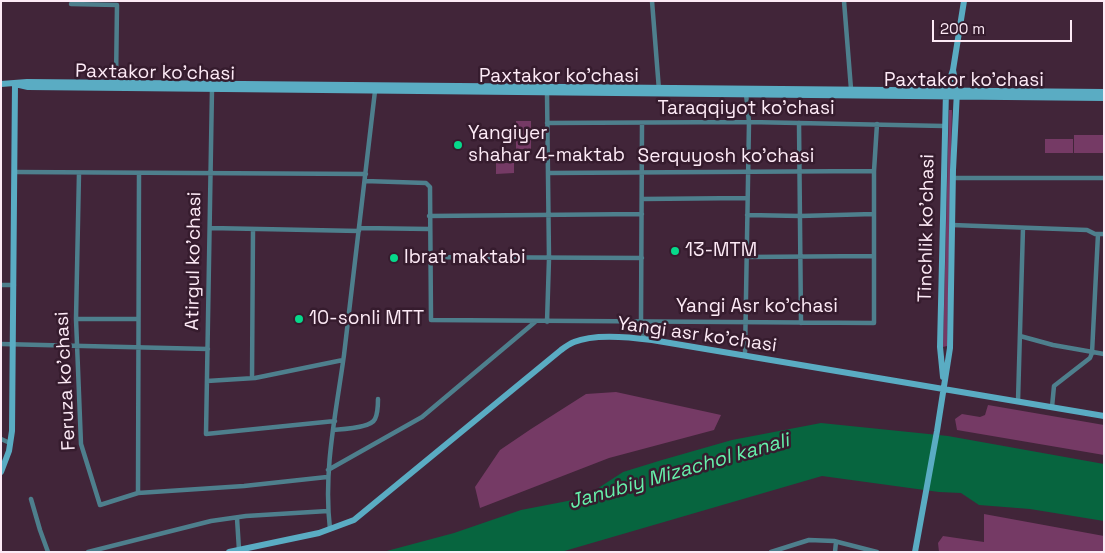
<!DOCTYPE html>
<html>
<head>
<meta charset="utf-8">
<style>
  body { margin:0 }
  #map { position:relative; width:1105px; height:553px; overflow:hidden; background:#412539; font-family:"Space Grotesk",sans-serif }
  canvas { display:block }
  .frame { position:absolute; inset:0; border:2px solid #fdeaf6; pointer-events:none }
  .scale { position:absolute; left:932px; top:20px; width:140px; height:22px; box-sizing:border-box; border:2px solid #fdeaf6; border-top:0; padding-left:6px; font-size:15px; line-height:18px; white-space:nowrap; color:#fdeaf6; -webkit-text-stroke:4px #361c2e; paint-order:stroke }
</style>
</head>
<body>
<div id="map">
<canvas width="1105" height="553"></canvas>
<div class="frame"></div>
<div class="scale">200 m</div>
</div>
<script>
const context = document.querySelector('canvas').getContext('2d');
context.lineJoin = 'round';
function fill(path, color) {
  context.fillStyle = color;
  context.fill(path, 'evenodd');
}
function stroke(path, color, width, dash) {
  context.strokeStyle = color;
  context.lineWidth = width;
  context.lineCap = dash ? 'butt' : 'round';
  context.setLineDash(dash || []);
  context.stroke(path);
}
function write(font, color, halo, rows, align = 'center') {
  context.font = font + ' "Space Grotesk",sans-serif';
  context.lineWidth = 5;
  context.setLineDash([]);
  context.textBaseline = 'middle';
  context.strokeStyle = halo;
  context.fillStyle = color;
  for (const [text, x, y, turn = 0] of rows) {
    context.save();
    context.translate(x, y);
    context.rotate((+turn || 0) * Math.PI / 180);
    context.textAlign = isNaN(turn) ? turn : align;
    if (halo) context.strokeText(text, 0, 0);
    context.fillText(text, 0, 0);
    context.restore();
  }
}
fill(new Path2D(`
  M949,110H952L947,346L943,347Z
  M516,121H531V149H516Z
  M1074,135H1104V153H1074Z
  M1045,139H1073V153H1045Z
  M496,163H514V173L496,174Z
  M616,392L721,415L714,430L609,458L480,508L475,487L500,450L531,429L586,394Z
  M988,405L1104,425V455L957,430L955,419L962,414L980,417L985,415Z
  M984,514L1104,536V552H939L938,543L943,536L984,542Z`), '#753a65');
fill(new Path2D(`
  M821,423L948,436L1104,464V521L1030,509L979,505L961,493L939,492L822,476L561,552H383L454,533L521,510L583,498L623,472L662,460L732,440Z`), '#07653f');
stroke(new Path2D(`
  M652,1L659,90
  M844,1L851,89
  M71,4L117,5L116,83
  M212,89L206,434L335,421
  M547,123L749,122L944,126
  M642,123L641,322L644,339
  M799,123L801,323
  M15,172L366,174
  M79,173L76,319L81,444L100,505L138,493L244,486L327,477
  M548,173L874,171
  M954,178H1104
  M365,181L426,183L430,187L431,320L874,323V171L877,124
  M642,199L747,198
  M747,215L800,216L874,214
  M429,216L642,214
  M952,225L1087,230L1095,234H1104
  M210,228L359,231
  M360,228L429,229
  M429,257L642,258
  M747,257L874,256
  M1,285H14
  M76,319H138
  M547,322L549,259L547,92
  M1020,336L1053,345L1104,354
  M1,344L208,349
  M745,355L749,122L746,94
  M252,378L253,229
  M207,381L255,378L343,360
  M1018,401L1023,228
  M1052,407L1054,386L1090,358L1092,353L1098,234
  M334,430C344,429 371,428 375,419C378,413 378,405 378,399
  M1,439L10,443
  M328,470L422,417L535,322
  M138,493L139,174
  M31,499L40,530L48,552
  M237,518L239,550
  M330,529C323,471 336,413 344,355C355,267 365,179 375,91
  M88,552L211,521L246,516L328,511
  M771,552L809,540L834,541L877,552
  M835,552L836,542`), '#4e7f8d', 4.5);
stroke(new Path2D(`
  M1,84L27,82L1104,92
  M15,84L28,87L1104,98
  M943,377L940,347L946,91L953,70L964,1
  M1,472L9,451L12,431L15,84
  M229,552L319,533L354,520L561,350C565,347 569,344 574,342C595,333 630,337 652,340L1104,416
  M915,552L937,431L950,348L953,170L957,91L953,70`), '#5aacc3', 6);
for (const [x, y, r, color] of [
  [458,145,5,"#06d98b"],
  [675,251,5,"#06d98b"],
  [394,258,5,"#06d98b"],
  [299,319,5,"#06d98b"]
]) {
  const dot = new Path2D();
  dot.arc(x, y, r, 0, 2 * Math.PI);
  context.fillStyle = color;
  context.fill(dot);
  stroke(dot, '#361c2e', 2);
}
write('19px', '#fdeaf6', '#361c2e', [
  ["Paxtakor ko'chasi",155,73,1],
  ["Paxtakor ko'chasi",559,77],
  ["Paxtakor ko'chasi",964,81],
  ["Taraqqiyot ko'chasi",746,109],
  ["Serquyosh ko'chasi",726,157],
  ["Tinchlik ko'chasi",927,228,-89],
  ["Atirgul ko'chasi",194,261,-89],
  ["Yangi Asr ko'chasi",757,307],
  ["Yangi asr ko'chasi",697,335,8],
  ["Feruza ko'chasi",66,381,-93]
]);
write('19px', '#fdeaf6', '#361c2e', [
  ["Yangiyer",468,134],
  ["shahar 4-maktab",468,156],
  ["13-MTM",685,251],
  ["Ibrat maktabi",404,258],
  ["10-sonli MTT",309,319]
], 'left');
write('italic 20px', '#66f1ab', '#361c2e', [
  ["Janubiy Mizachol kanali",679,472,-16]
]);
</script>
</body>
</html>
